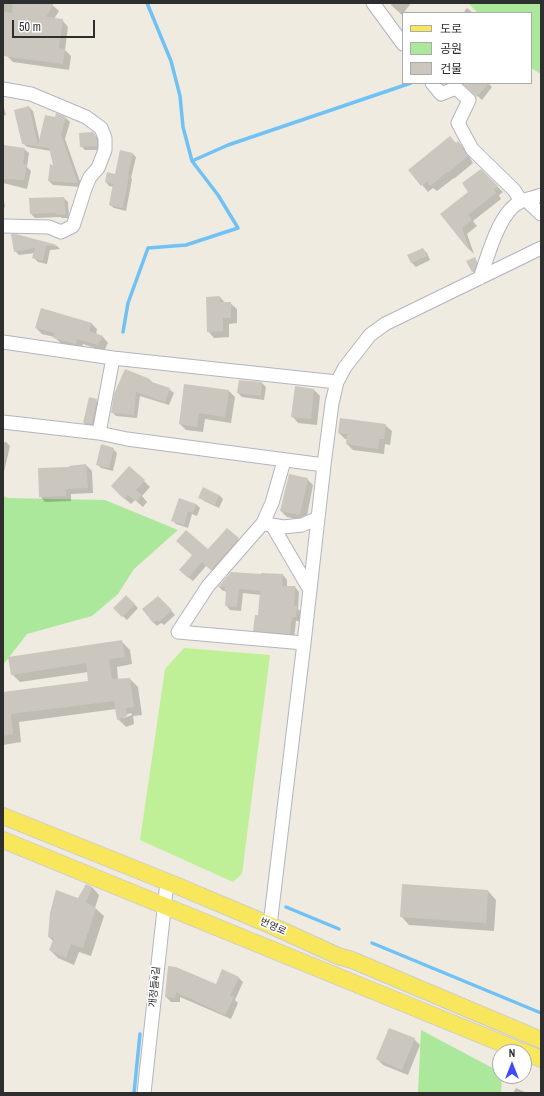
<!DOCTYPE html>
<html>
<head>
<meta charset="utf-8">
<style>
  body { margin:0 }
  #map { position:relative; width:544px; height:1096px; overflow:hidden; background:#efebe0; font-family:"Archivo Narrow","Noto Sans KR",sans-serif }
  canvas { display:block }
  .frame { position:absolute; inset:0; border:4px solid #2e2e2e; pointer-events:none }
  .legend { position:absolute; left:402px; top:12px; width:130px; height:72px; box-sizing:border-box; background:#fff; border:1px solid #ababab; margin:0; padding:5px 7px; list-style:none; font-size:12px; color:#2e2e2e }
  .legend li { display:flex; align-items:center; gap:8px; height:20px }
  .legend b { width:20px; border:1px solid #ababab }
  .north { position:absolute; left:492px; top:1044px; width:40px; height:40px; box-sizing:border-box; background:#fff; border:1px solid #ababab; border-radius:50%; rotate:0deg; font-size:11px; font-weight:700; line-height:16px; text-align:center; color:#2e2e2e }
  .north::after { content:''; display:block; margin:auto; width:14px; height:18px; background:#3d4aff; clip-path:polygon(50% 0,100% 100%,50% 72%,0 100%) }
  .scale { position:absolute; left:12px; top:20px; width:83px; height:18px; box-sizing:border-box; border:2px solid #2e2e2e; border-top:0; padding-left:5px; font-size:12px; line-height:14px; white-space:nowrap; color:#2e2e2e; -webkit-text-stroke:3px #fff; paint-order:stroke }
</style>
</head>
<body>
<div id="map">
<canvas width="544" height="1096"></canvas>
<div class="frame"></div>
<ul class="legend">
<li><b style="height:5px;background:#f8e65d"></b>도로</li>
<li><b style="height:11px;background:#ace89b"></b>공원</li>
<li><b style="height:11px;background:#cbc7bf"></b>건물</li>
</ul>
<div class="north">N</div>
<div class="scale">50 m</div>
</div>
<script>
const context = document.querySelector('canvas').getContext('2d');
context.lineJoin = 'round';
function fill(path, color) {
  context.fillStyle = color;
  context.fill(path, 'evenodd');
}
function stroke(path, color, width, dash) {
  context.strokeStyle = color;
  context.lineWidth = width;
  context.lineCap = dash ? 'butt' : 'round';
  context.setLineDash(dash || []);
  context.stroke(path);
}
function write(font, color, halo, rows, align = 'center') {
  context.font = font + ' "Archivo Narrow","Noto Sans KR",sans-serif';
  context.lineWidth = 3.5;
  context.setLineDash([]);
  context.textBaseline = 'middle';
  context.strokeStyle = halo;
  context.fillStyle = color;
  for (const [text, x, y, turn = 0] of rows) {
    context.save();
    context.translate(x, y);
    context.rotate((+turn || 0) * Math.PI / 180);
    context.textAlign = isNaN(turn) ? turn : align;
    if (halo) context.strokeText(text, 0, 0);
    context.fillText(text, 0, 0);
    context.restore();
  }
}
fill(new Path2D(`
  M468,3H541V74L531,68V13H478Z
  M3,496L8,498L105,500L178,530L134,569L118,594L92,616L27,634L3,665Z
  M421,1030L500,1072V1076H502L501,1093H418Z`), '#ace89b');
fill(new Path2D(`
  M184,648L270,655L242,874L233,882L140,840L165,669Z`), '#bfef96');
fill(new Path2D(`
  M3,3H50L59,11L54,19L62,20L68,27L65,50L71,56L69,70L13,62L3,52Z
  M392,3H411L402,15L391,5Z
  M467,8L473,13H463Z
  M460,83H488L492,87L482,100L467,86Z
  M3,104L6,115L3,116Z
  M29,107L33,111L40,142L66,118L70,122L65,139L82,187L53,185L49,181L55,166L51,151L27,147L23,143Z
  M93,133L98,138L101,144V150H85L81,146Z
  M458,142L464,148L473,163L455,178H454L437,191L433,188L428,192L410,170Z
  M3,145L24,149L29,153L27,167L31,171L27,189L3,183Z
  M132,153L136,157L131,178L132,179L126,211L114,208L110,205L114,187L109,186L106,182L115,175Z
  M481,170L503,192L499,195L501,199L473,221L477,226L467,234L474,254L468,248L441,214L470,192Z
  M3,194L5,207L3,208Z
  M64,198L68,202L69,218H62L60,217L35,218L31,214Z
  M15,235L57,246L60,249L50,250L47,264L38,262L34,258L35,253L19,255L15,251Z
  M423,249L427,253L430,260L416,267L412,263L409,255Z
  M476,260L478,264L474,273L473,272Z
  M220,297L225,303H230L237,309V323L229,324V337L214,338L208,331Z
  M91,323L97,329L96,335L103,337L108,343L104,351L83,344L81,349L61,343L54,337L42,334L36,328Z
  M125,370L150,380L153,383L169,389L174,393L169,405L140,396L137,418L116,416L112,412Z
  M240,381L262,383L266,387L264,400L242,397L238,393Z
  M314,390L320,396L317,425L298,423L292,416Z
  M229,391L235,397L231,423L205,419L203,432L186,430L180,424Z
  M97,400L101,404L95,428L88,427L84,423Z
  M385,425L392,431L390,445L385,444L384,454L353,450L347,444V439H345L339,433Z
  M3,442H6L10,446L4,472Z
  M113,449L117,453L113,471L101,468L97,464Z
  M86,465L92,471L93,493L71,494V501L45,502L40,496L70,468V467Z
  M307,479L313,485L306,521L287,517L281,511Z
  M144,481L150,487L142,496L147,502L143,507L135,500L131,504L118,493Z
  M219,495L223,499L219,508L204,501L200,497Z
  M196,504L200,508L197,516L192,514L188,528L176,524L172,520Z
  M227,529L242,543L216,573L206,566L193,581L184,574L208,550Z
  M231,573L283,575L287,580V587H295L299,592L298,609L301,612L300,621H296L294,638L259,635L254,630L259,616L261,595L243,593L241,611L230,610L226,605L227,593L226,591H223L219,587Z
  M126,596L138,608L127,620L114,608Z
  M158,597L175,615L164,625L161,623L157,626L153,622Z
  M122,642L130,650L132,664L117,667L118,679H130L138,687L142,715L133,716L134,724L126,727L118,719L116,709L19,722L21,742L3,745V693L89,682L88,672L20,682L12,674ZM131,713L132,715L123,718V716Z
  M3,745L4,757H3Z
  M92,887L99,895L95,908L104,916L91,956L79,952L74,965L58,958L50,950L53,941L49,937L79,900Z
  M488,891L496,900L494,931L409,925L401,916Z
  M169,967L216,986L238,977L243,982L235,1000L238,1003L231,1019L180,997V1002H171L166,997Z
  M414,1039L420,1045L408,1075L383,1065L377,1059Z
  M516,1088L527,1093H513Z`), '#0003');
stroke(new Path2D(`
  M192,161L228,145L411,83
  M123,332L128,303L148,248L186,245L238,228L218,195L192,161L183,127L180,96L171,61L147,3
  M286,907L339,929
  M372,943L541,1013
  M134,1093L140,1034`), '#70c1f5', 3.5);
fill(new Path2D(`
  M13,3H54L46,17L63,19L59,48L65,49L63,64L3,56V12L12,13Z
  M462,83H489L477,97Z
  M29,106L38,145L45,115L55,117L56,113L66,117L61,135L78,183L48,181L50,164L53,165L49,148L22,144L14,110Z
  M93,132L94,133L97,140V146L80,147L79,133Z
  M450,136L456,143L458,141L468,156L448,173L447,172L430,186L427,182L421,186L408,170Z
  M3,145L25,148L23,164L27,165L24,180L3,179Z
  M120,150L133,153L128,174L129,175L123,208L109,205L113,184L105,182L107,172L115,174Z
  M481,169L498,186L494,189L496,193L468,215L472,220L462,228L469,249H468L440,214L468,192L462,183Z
  M64,197L66,214L57,215L56,213L30,214L29,198Z
  M11,234H16L57,245L46,246L43,261L32,258L35,248L14,252Z
  M423,248L427,256L411,263L407,255Z
  M475,257L477,262L474,271L472,272L466,261Z
  M220,296V302H231V318H223V331L207,332L206,297Z
  M41,308L92,323L89,331L103,336L98,345L77,339L76,344L53,338L55,333L35,328Z
  M125,369L150,379L149,381L170,388L165,402L136,392L134,415L111,413L114,394Z
  M239,380L262,382L261,396L237,393Z
  M184,384L229,390L225,417L199,413L197,427L179,424Z
  M295,386L314,389L311,419L291,417Z
  M89,397L97,399L92,424L83,423Z
  M340,418L386,424L384,439H379L378,449L346,444L347,434L338,433Z
  M101,444L114,448L109,468L96,465Z
  M86,464L88,488L66,489V496L39,497L38,468L69,467V466Z
  M129,466L145,480L136,490L142,495L136,501L128,495L124,499L111,486Z
  M289,474L308,478L300,515L280,511Z
  M203,487L219,495L215,505L198,498Z
  M179,498L196,504L193,513L188,511L184,525L171,521Z
  M227,528L239,538L211,570L202,562L188,578L179,570L192,555L176,541L186,530L208,549Z
  M231,572L261,574V573L283,574L282,586H295L294,606H297L296,617H292L290,634L253,631L255,615H258L260,591L239,589L237,607L225,606L226,592H225V587H218Z
  M126,595L135,604L122,617L113,608Z
  M158,596L172,610L159,622L157,620L153,623L142,609Z
  M122,640L125,657L109,659L112,679L130,678L134,707L126,708L127,716L117,720L114,701L11,714L13,734L3,736V692L88,681L86,663L11,675L8,657Z
  M86,884L92,887L86,902L96,908L83,948L71,944L66,958L49,950L54,938L48,937L50,913L56,890L78,898Z
  M402,884L488,890L486,923L400,917Z
  M168,966L176,967L216,984L222,969L239,977L230,996L234,997L225,1015L176,992L175,998L165,997Z
  M389,1028L415,1038L402,1070L376,1059Z`), '#cbc7bf');
const minor = new Path2D(`
  M373,3L403,44
  M432,83L441,94L456,88L469,100L458,123L472,149L514,190L521,201
  M3,89L31,94L86,117L101,128L105,138V150L98,168L90,177L86,186L73,226L61,232L49,227L3,226
  M526,200L541,214
  M480,278C488,256 499,212 520,202C526,199 534,198 541,195
  M3,342L113,358L337,382
  M3,422L99,433L127,439L324,465
  M99,433L113,358
  M284,461L272,503L263,523L208,586L178,632L304,643
  M266,524L283,527L302,525L318,518
  M272,525L310,590
  M270,925L304,643L324,465L332,403L337,382L345,367L370,335L385,324L541,248
  M144,1093L167,882`);
const major = new Path2D(`
  M3,816L180,887L270,925L338,956L352,960L541,1040
  M3,840L523,1052
  M524,1052L541,1059`);
stroke(minor, '#b4b4c1', 15);
stroke(major, '#cdcdcd', 18);
stroke(minor, '#fff', 13);
stroke(major, '#f8e65d', 16);
write('10px', '#2e2e2e', '#fff', [
  ["번영로",273,927,24],
  ["개정들4길",155,987,-84]
]);
</script>
</body>
</html>
